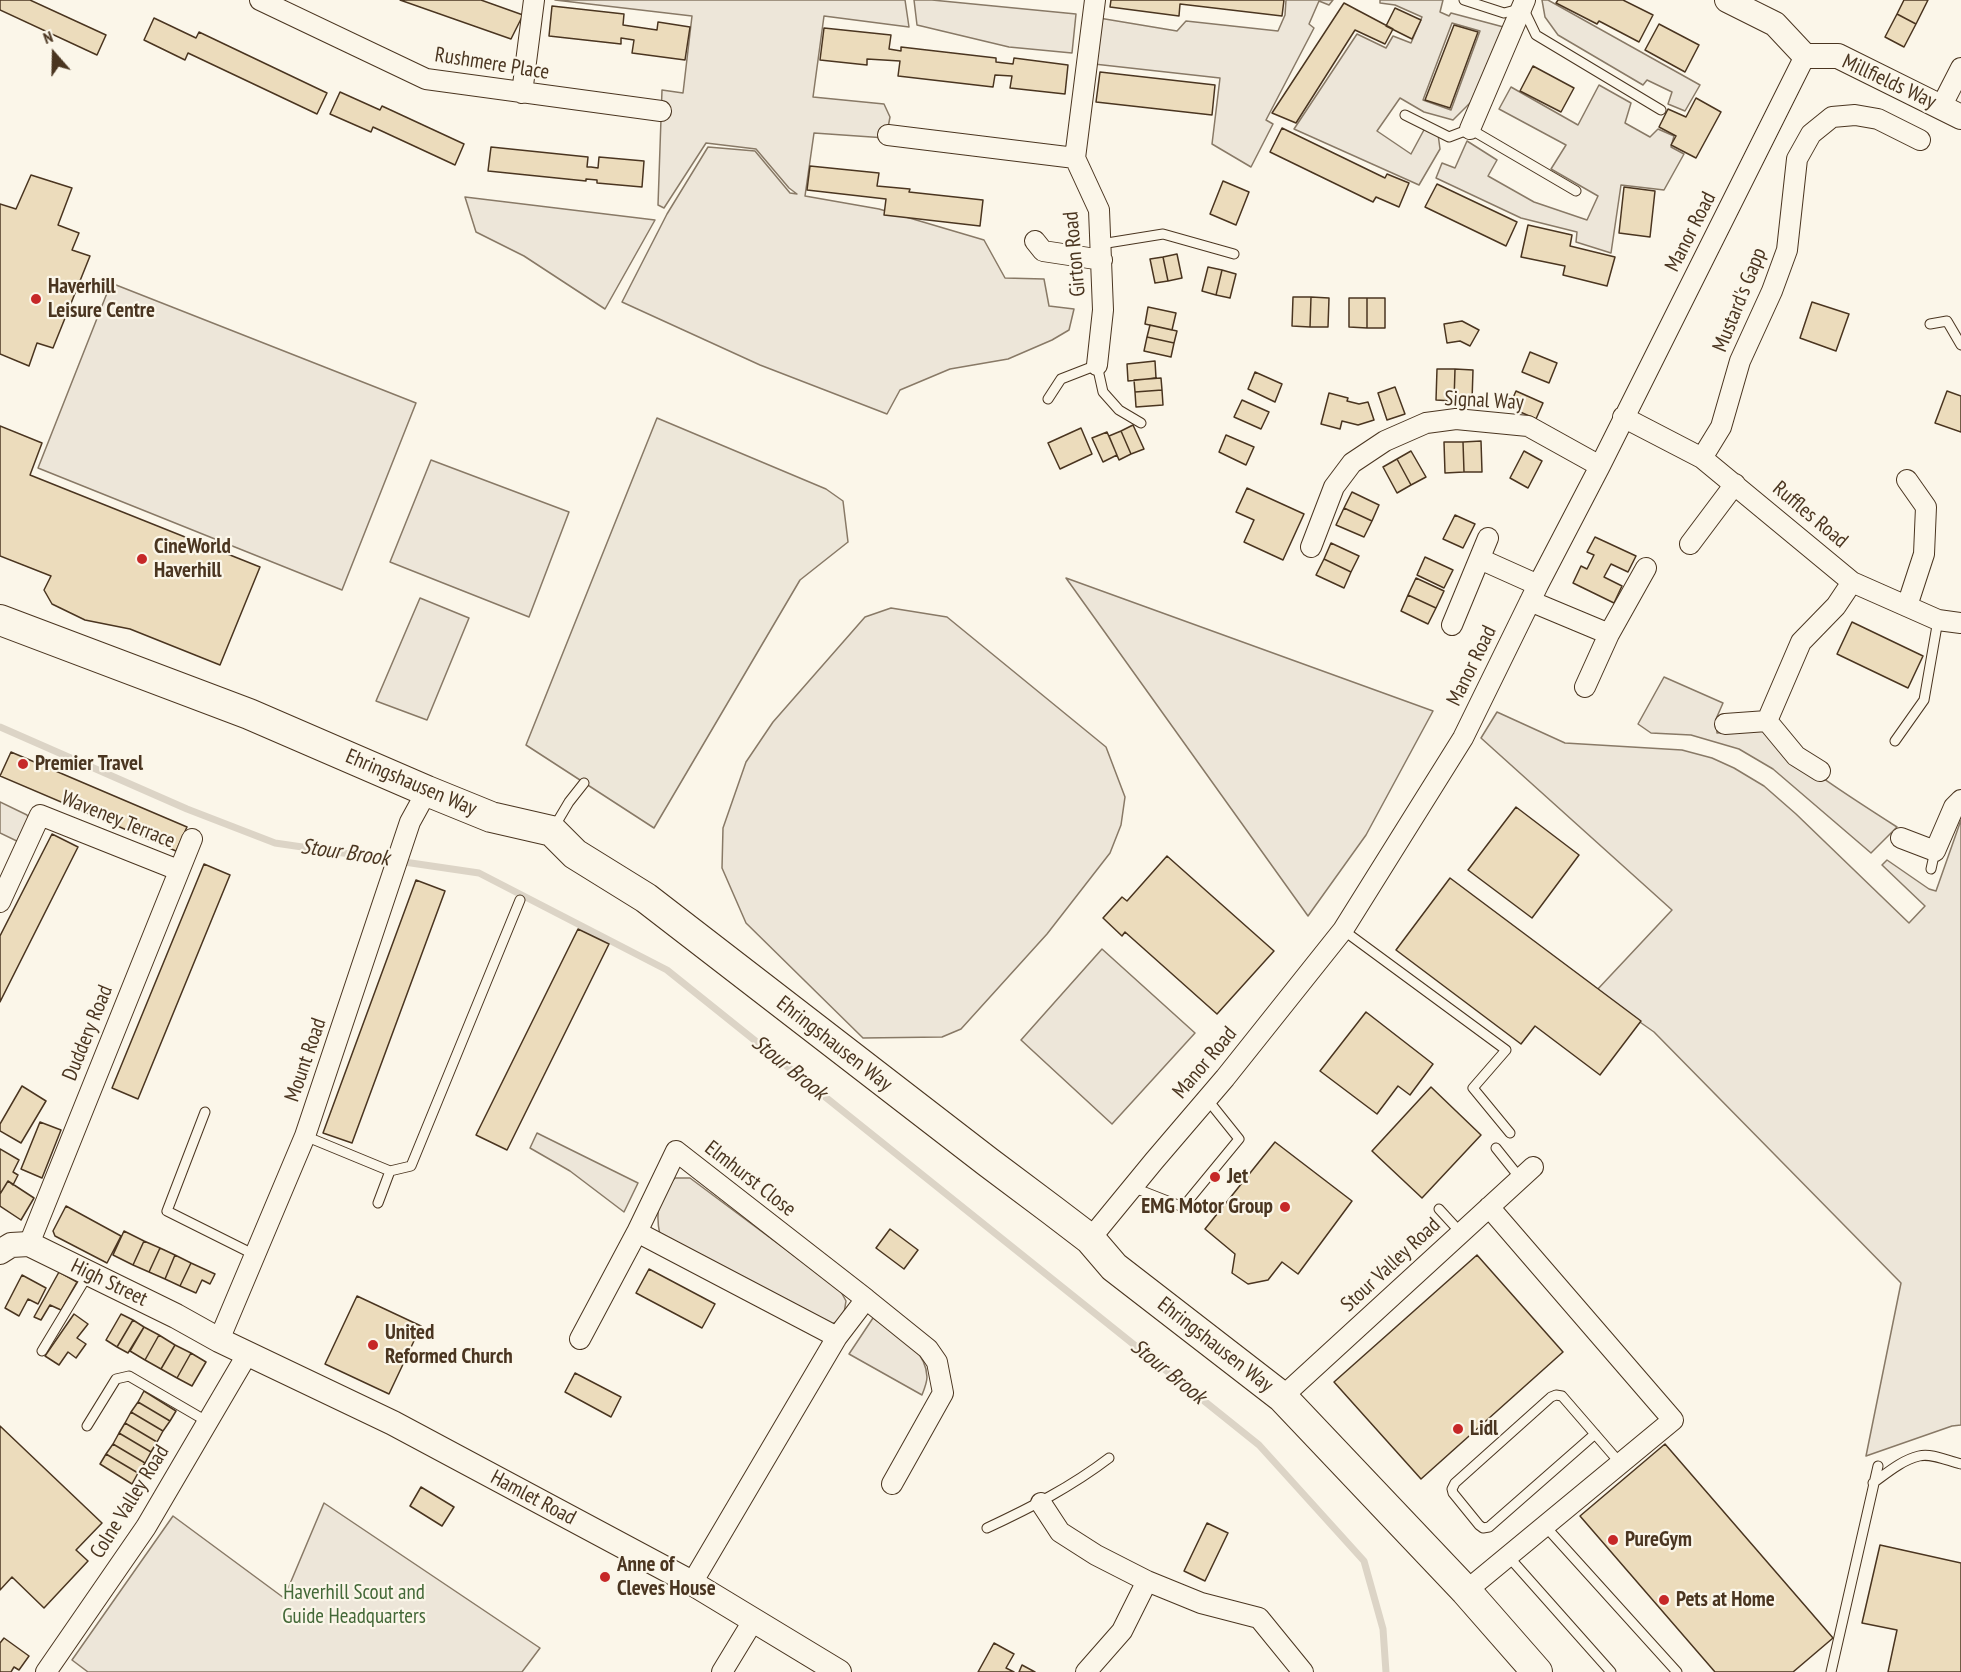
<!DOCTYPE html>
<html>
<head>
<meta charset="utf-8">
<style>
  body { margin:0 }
  #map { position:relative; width:1961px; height:1672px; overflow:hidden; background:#fbf6e9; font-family:"PT Sans Narrow",sans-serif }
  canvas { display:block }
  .north { position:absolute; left:24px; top:24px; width:60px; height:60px; -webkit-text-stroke:4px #fbf6e9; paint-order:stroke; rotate:340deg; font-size:16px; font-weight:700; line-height:24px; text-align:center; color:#4a3520 }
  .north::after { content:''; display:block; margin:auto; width:21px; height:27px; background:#4a3520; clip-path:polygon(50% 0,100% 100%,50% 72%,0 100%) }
</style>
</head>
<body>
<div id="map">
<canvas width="1961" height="1672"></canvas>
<div class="north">N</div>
</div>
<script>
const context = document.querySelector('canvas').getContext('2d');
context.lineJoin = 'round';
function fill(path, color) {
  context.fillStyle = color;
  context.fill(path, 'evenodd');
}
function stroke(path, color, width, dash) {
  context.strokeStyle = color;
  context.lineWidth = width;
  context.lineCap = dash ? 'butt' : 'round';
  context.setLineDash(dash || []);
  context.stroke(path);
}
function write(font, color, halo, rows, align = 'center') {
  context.font = font + ' "PT Sans Narrow",sans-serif';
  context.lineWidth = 4.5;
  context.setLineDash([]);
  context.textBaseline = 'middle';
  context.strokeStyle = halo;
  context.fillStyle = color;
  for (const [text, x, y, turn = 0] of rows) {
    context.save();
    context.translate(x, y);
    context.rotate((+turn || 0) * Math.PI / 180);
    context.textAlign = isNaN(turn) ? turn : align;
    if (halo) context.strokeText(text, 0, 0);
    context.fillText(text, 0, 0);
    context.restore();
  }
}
const green = new Path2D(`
  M555,0H905L909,27L824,16L813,97L884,104L890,117L886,138L814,133L805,196L879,209L984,240L1005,278L1044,279L1049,306L1074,309L1069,330L1052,340L1008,359L950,369L900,390L887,414L760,365L622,302L667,214L708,147L755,151L790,193L797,194L789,188L756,149L706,143L664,208L658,205L662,90L683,93L692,16Z
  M914,0H932L1076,14L1072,53L1009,47L917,25Z
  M1286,0H1333L1329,5L1319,1L1309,24L1314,28L1266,120L1273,124L1251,167L1212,144L1220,78L1094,64L1099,18L1177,31L1186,21L1278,31L1285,15Z
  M1380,0H1443L1440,12L1449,16L1451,13L1511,29L1475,98L1453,120L1424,112L1400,98L1377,131L1411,154L1425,128L1438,134L1440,149L1419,185L1294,129L1357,34L1386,48L1393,36L1411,43L1422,17L1395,5L1380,3ZM1452,23L1480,31L1451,110L1423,100Z
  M1542,0H1548L1700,85L1685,111L1668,104L1672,92L1647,80L1643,85L1558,35L1545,17Z
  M1599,85L1631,103L1625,123L1650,137L1658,129L1674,136L1671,147L1684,154L1664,190L1621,185L1611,253L1576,242L1577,232L1521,218L1436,178L1442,163L1455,168L1467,141L1497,160L1488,176L1534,202L1587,220L1598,196L1551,169L1566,145L1499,109L1511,87L1578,125Z
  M465,197L655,220L605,309L524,256L476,232Z
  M111,283L416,403L342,590L38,468Z
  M431,460L569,512L529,617L390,562Z
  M1066,578L1433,711L1366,835L1308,916Z
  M420,598L469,618L427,720L376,701Z
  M891,608L947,617L1106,747L1125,797L1121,825L1110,853L1047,934L961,1029L942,1037L863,1038L746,923L722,868L723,828L746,762L773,722L865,617Z
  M1664,677L1723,703L1716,719L1717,733L1762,730C1803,767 1850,797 1897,827L1871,853L1773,769L1739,749L1691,735L1651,733L1638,724Z
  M1497,712L1565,743L1682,750L1712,758L1734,768L1764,786L1796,814L1909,923L1925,906L1882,865L1887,860L1929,889L1936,891L1961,820V1425L1952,1426L1866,1456L1901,1283L1654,1032L1596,991L1672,910L1481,738Z
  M0,802L27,815L30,822L23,844L0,833Z
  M1102,949L1195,1033L1112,1124L1021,1040Z
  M537,1133L638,1183L624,1212L570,1171L530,1148Z
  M675,1178H690L840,1290L846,1301L843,1319L832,1324L660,1235C655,1213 659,1193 675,1178Z
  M873,1318C894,1333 926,1347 927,1377C927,1382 924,1390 922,1395L849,1354Z
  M324,1503L540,1648L522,1672H88L72,1660L173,1516L284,1598Z`);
fill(green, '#ede6d9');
stroke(green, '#887966', 1.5);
const parking = new Path2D(`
  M657,418L826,489L843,501L848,542L800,580L654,828L526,745Z`);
fill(parking, '#ede7d9');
stroke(parking, '#887966', 1.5);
stroke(new Path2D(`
  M0,727L187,809L275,843L479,873L667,970L1259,1445L1364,1561L1383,1629L1386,1672`), '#dcd4c6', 7);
const building = new Path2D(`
  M0,0H30L106,35L97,55L0,10Z
  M400,0H481L523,15L511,39Z
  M1111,0H1284L1282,16L1180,4L1179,16L1110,7Z
  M1558,0H1623L1653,15L1639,42L1599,21L1597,24L1556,3Z
  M1904,0H1928L1916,24L1897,14Z
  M1344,3L1393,29L1385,44L1355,30L1296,123L1272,113Z
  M552,6L624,14L623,25L657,30L658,22L690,27L685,60L632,53L634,40L621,38V44L549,36Z
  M1395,8L1421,20L1412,39L1386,26Z
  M1897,14L1916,24L1904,47L1885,37Z
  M154,18L196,38L199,32L327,93L317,114L188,53L185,60L144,40Z
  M1659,24L1699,45L1685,72L1645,50Z
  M1454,25L1478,32L1450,108L1425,100Z
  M824,28L891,35L889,49L901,51V47L996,58V62L1013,64L1014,58L1068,65L1065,94L1010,88L1012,76L995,75L993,87L898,76L900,61L867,59V65L820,60Z
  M1533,66L1574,88L1561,112L1520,91Z
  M1100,72L1215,85L1212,115L1096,102Z
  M340,92L380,110L382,106L464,144L455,165L373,127L371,132L330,114Z
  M1696,98L1721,112L1696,158L1671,145L1676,136L1659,127L1668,109L1686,117Z
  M1282,128L1385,178L1387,174L1409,183L1399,207L1376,197L1373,202L1270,152Z
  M491,147L588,157L587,167H591L598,168L599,157L644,161L642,187L597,183V180L586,179V181L488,171Z
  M810,166L879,173L877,186L910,189L909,192L983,200L980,226L884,215L886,199L807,190Z
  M31,175L72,188L58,225L79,233L72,250L90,256L53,348L37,343L29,366L0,354V204L16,209Z
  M1223,181L1249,192L1236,225L1210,214Z
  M1437,184L1517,222L1506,246L1425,207Z
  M1624,187L1655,191L1650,237L1619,233Z
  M1528,225L1572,235L1570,246L1615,257L1607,286L1563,275L1565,266L1521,257Z
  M1177,254L1182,278L1168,281L1163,257Z
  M1163,257L1168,281L1155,283L1150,259Z
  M1208,267L1222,270L1216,295L1202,291Z
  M1222,270L1236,274L1230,298L1216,295Z
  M1293,297H1311L1310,327L1292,326Z
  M1311,297L1329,298L1328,327H1310Z
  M1349,298H1367V328L1349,327Z
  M1367,298H1385V328H1367Z
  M1812,302L1849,314L1836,351L1800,338Z
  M1148,307L1176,313L1172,330L1145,324Z
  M1462,321L1479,330L1470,346L1460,341L1447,343L1444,324Z
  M1150,325L1177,331L1174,343L1147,337Z
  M1147,337L1174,343L1171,357L1144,351Z
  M1530,352L1557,363L1549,383L1522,372Z
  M1155,361L1156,378L1128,381L1127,364Z
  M1437,369H1455L1454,401L1436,400Z
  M1455,369L1473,370L1472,401H1454Z
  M1255,372L1282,384L1275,402L1248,389Z
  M1161,378L1162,390L1135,392L1134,380Z
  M1395,387L1405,414L1387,420L1378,393Z
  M1162,390L1163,405L1136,407L1135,392Z
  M1516,391L1543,403L1536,419L1509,407Z
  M1947,391L1961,396V432L1935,423Z
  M1329,393L1348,398L1347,401L1359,404L1368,402L1374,420L1358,425L1342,421L1340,429L1321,424Z
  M1242,400L1269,412L1261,429L1234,417Z
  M1133,425L1144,449L1131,454L1121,431Z
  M0,426L42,443L30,475L260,567L220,665L130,629L85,620L52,604L44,590L51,576L0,556Z
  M1081,428L1092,454L1060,469L1048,443Z
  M1121,431L1131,454L1119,460L1109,436Z
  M1107,432L1117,455L1103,462L1092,438Z
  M1226,435L1254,447L1246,465L1219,452Z
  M1481,441L1482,472H1464L1463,442Z
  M1444,442H1463L1464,472L1445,473Z
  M1411,451L1426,477L1411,485L1397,459Z
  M1524,451L1542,461L1528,488L1510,478Z
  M1397,459L1411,485L1397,493L1383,467Z
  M1247,488L1304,514L1283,560L1244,542L1254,520L1236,512Z
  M1352,492L1379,505L1372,521L1344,508Z
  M1344,508L1372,521L1364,537L1336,525Z
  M1455,515L1475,524L1463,548L1443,539Z
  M1595,537L1636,556L1628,572L1611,564L1604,577L1622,586L1614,603L1573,583L1581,566L1587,569L1594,555L1587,552Z
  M1331,543L1359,556L1351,572L1324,559Z
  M1425,557L1453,570L1444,588L1417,575Z
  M1324,559L1351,572L1344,588L1316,575Z
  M1416,578L1444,591L1436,608L1408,595Z
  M1408,595L1436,608L1428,624L1401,611Z
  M1852,622L1923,656L1908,688L1837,654Z
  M11,752L187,827L176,851L0,776Z
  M1516,807L1579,855L1532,918L1468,870Z
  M52,834L78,847L0,1002V936Z
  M1167,856L1274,951L1217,1014L1125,932L1122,936L1103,918L1122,897L1127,901Z
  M204,864L230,875L138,1099L112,1088Z
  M1450,878L1641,1021L1600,1075L1535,1026L1521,1044L1396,950Z
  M416,880L445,891L352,1143L323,1133Z
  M578,929L609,944L507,1150L476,1135Z
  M1366,1012L1433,1064L1410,1095L1398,1086L1377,1114L1320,1071Z
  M22,1086L46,1101L21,1143L0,1131V1124Z
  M1431,1087L1481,1135L1422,1198L1372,1151Z
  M40,1122L61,1130L42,1178L21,1169Z
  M1275,1142L1352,1201L1298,1274L1282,1262L1268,1280L1248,1284L1232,1273L1235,1254L1205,1229Z
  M0,1149L19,1160L13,1172L18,1175L13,1185L8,1181L0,1194Z
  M8,1181L34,1198L21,1220L0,1206V1194Z
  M66,1206L121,1236L107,1263L55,1236L53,1231Z
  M890,1229L918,1250L904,1269L876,1248Z
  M124,1231L144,1241L133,1265L113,1255Z
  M144,1241L160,1248L149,1272L133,1265Z
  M160,1248L175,1255L165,1279L149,1272Z
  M175,1255L191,1263L180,1286L165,1279Z
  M1477,1255L1563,1352L1421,1479L1334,1382Z
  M191,1263L215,1274L210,1284L202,1280L196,1293L180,1286Z
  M649,1269L715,1304L702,1328L636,1293Z
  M59,1272L77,1282L61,1310L50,1305L41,1320L34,1317Z
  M22,1275L46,1288L38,1304L28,1299L19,1316L5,1308Z
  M357,1296L421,1326L389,1394L325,1364Z
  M74,1314L88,1324L77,1338L86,1344L76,1358L68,1352L59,1365L45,1356Z
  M121,1314L133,1320L117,1347L106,1340Z
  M133,1320L144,1327L128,1353L117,1347Z
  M144,1327L159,1335L145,1360L130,1351Z
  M159,1335L175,1345L161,1369L145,1360Z
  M175,1345L191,1353L177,1378L161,1369Z
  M191,1353L206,1362L192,1386L177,1378Z
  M575,1373L621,1397L611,1417L565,1392Z
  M144,1391L176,1411L170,1421L138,1402Z
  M138,1402L170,1421L163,1431L131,1412Z
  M131,1412L163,1431L157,1442L125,1423Z
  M125,1423L157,1442L151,1452L119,1433Z
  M0,1426L102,1523L76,1550L88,1561L44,1608L12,1577L0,1590Z
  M119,1433L151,1452L145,1463L113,1444Z
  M113,1444L145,1463L138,1473L106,1454Z
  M1665,1444L1833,1638L1793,1672H1715L1580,1516Z
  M106,1454L138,1473L132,1484L100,1464Z
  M421,1487L454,1507L442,1526L410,1506Z
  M1207,1523L1228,1533L1205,1581L1184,1571Z
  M1880,1545L1961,1563V1672H1888L1897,1630L1862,1623Z
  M4,1638L29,1656L19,1670L14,1667L11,1672H0V1643Z
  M994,1643L1014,1654L1006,1668L1014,1672H978Z
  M1022,1665L1035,1672H1019Z`);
fill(building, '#ecdcbc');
stroke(building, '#4a3520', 1.5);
const service = new Path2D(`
  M1464,0L1504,13L1523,8L1536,35L1661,110
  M1405,115L1449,137L1470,129L1576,191
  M1101,244L1163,234L1234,254
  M1930,324L1947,321L1961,345
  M1048,399L1061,379L1097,365L1103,392L1119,410L1141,423
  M1895,741L1924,700L1938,620
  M553,829L569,802L584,783
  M1931,869L1935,851
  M1343,930L1506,1050L1473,1088L1510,1133
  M205,1112L167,1211L255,1255
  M305,1136L390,1171L378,1203
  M1496,1148L1520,1178
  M390,1171L411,1166L520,900
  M1132,1187L1183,1207L1239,1139L1207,1099
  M1439,1209L1461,1233
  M42,1351L89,1273
  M87,1426L116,1379L129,1376L208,1422
  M1595,1434L1489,1527L1483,1528L1479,1525L1453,1493L1452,1489L1455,1483L1551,1397L1556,1395L1562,1396L1620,1463
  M1873,1483C1887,1473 1902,1460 1919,1456C1932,1453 1948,1461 1961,1464
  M1545,1526L1677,1672
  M987,1528C1030,1508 1071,1487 1109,1458
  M1508,1556L1611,1672
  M1831,1672L1878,1466`);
const minor = new Path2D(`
  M260,0L426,79L661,111
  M1095,0L1075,158L1099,210L1103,310L1097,365
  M522,93L534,0
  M1941,107L1961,68
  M1470,129L1525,0
  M888,135L1075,158
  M1035,241L1043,251L1102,260
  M1623,417L1702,458L1852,582L1938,620L1961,623
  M1702,458L1721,427L1740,361L1772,291L1787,250L1797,159L1811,134L1832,117L1855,115L1878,119L1920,140
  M1690,544L1735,484
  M1311,547L1334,487L1352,463L1385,441L1426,423L1456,419L1528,426L1600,466
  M1480,559L1538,585
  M1530,601L1609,634
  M1907,606L1924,554L1926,507L1907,480
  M1452,625L1488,538
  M1585,687L1609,634L1646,568
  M1725,724L1767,721
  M1820,771L1796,756L1767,721L1801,642L1836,606L1852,582
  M1901,838L1935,851L1954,807L1961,800
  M0,902L40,815L178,870
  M637,1232L676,1151L866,1299
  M1090,1239L1154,1161L1225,1078L1343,930L1463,738L1538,585L1600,466L1805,56
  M29,1244L192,839
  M580,1339L637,1232L837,1337
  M219,1340L305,1136L410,822L427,791
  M1282,1397L1533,1167
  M1041,1503L1060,1532L1096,1555L1147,1581L1122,1631L1086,1672
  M1147,1581L1201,1603L1259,1618L1303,1672
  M692,1583L837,1337L866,1299L928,1349L937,1362L943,1393L892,1484
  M1466,1591L1673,1420L1489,1207
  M46,1672L146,1527L248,1353
  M722,1672L753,1621`);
const tertiary = new Path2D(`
  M1727,0L1775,24L1805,56H1838L1961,117
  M0,1252L11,1245L29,1244L176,1316L219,1340L393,1423L692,1583L839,1672`);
const primary = new Path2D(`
  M0,620L249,714L427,791L491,817L552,831L575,854L646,898L988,1162L1052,1210L1090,1239L1114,1267L1282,1397L1466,1591L1537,1672`);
stroke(service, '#4a3520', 11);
stroke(minor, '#4a3520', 22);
stroke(tertiary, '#4a3520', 26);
stroke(primary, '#4a3520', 32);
stroke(service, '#fbf6e9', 9);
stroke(minor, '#fbf6e9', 20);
stroke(tertiary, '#fbf6e9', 24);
stroke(primary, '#fbf6e9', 30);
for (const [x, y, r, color] of [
  [36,299,6,"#c62828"],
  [142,559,6,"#c62828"],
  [23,764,6,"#c62828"],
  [1215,1177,6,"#c62828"],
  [1285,1207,6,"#c62828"],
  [373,1345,6,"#c62828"],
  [1458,1429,6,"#c62828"],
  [1613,1540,6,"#c62828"],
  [605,1577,6,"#c62828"],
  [1664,1600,6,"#c62828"]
]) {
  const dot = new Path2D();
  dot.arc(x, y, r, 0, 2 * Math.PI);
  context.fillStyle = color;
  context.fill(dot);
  stroke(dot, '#fbf6e9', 2);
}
write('21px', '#4a3520', '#fbf6e9', [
  ["Rushmere Place",492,64,9],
  ["Millfields Way",1889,82,25],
  ["Manor Road",1691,232,-63],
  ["Girton Road",1075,254,-95],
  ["Mustard's Gapp",1740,300,-68],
  ["Signal Way",1484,401,3],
  ["Ruffles Road",1810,515,40],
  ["Manor Road",1472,666,-64],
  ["Ehringshausen Way",411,783,23],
  ["Waveney Terrace",118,820,22],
  ["Duddery Road",88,1033,-68],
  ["Ehringshausen Way",834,1044,38],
  ["Mount Road",306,1060,-71],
  ["Manor Road",1205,1063,-50],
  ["Elmhurst Close",750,1179,38],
  ["Stour Valley Road",1391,1265,-43],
  ["High Street",109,1283,26],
  ["Ehringshausen Way",1215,1345,38],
  ["Hamlet Road",533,1498,28],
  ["Colne Valley Road",130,1502,-58]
]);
write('bold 21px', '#4a3520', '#fbf6e9', [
  ["Haverhill",48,287],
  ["Leisure Centre",48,311],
  ["CineWorld",154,547],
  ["Haverhill",154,571],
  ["Premier Travel",35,764],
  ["Jet",1227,1177],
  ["EMG Motor Group",1273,1207,"right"],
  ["United",385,1333],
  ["Reformed Church",385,1357],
  ["Lidl",1470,1429],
  ["PureGym",1625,1540],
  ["Anne of",617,1565],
  ["Cleves House",617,1589],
  ["Pets at Home",1676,1600]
], 'left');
write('21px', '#436837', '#fbf6e9', [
  ["Haverhill Scout and",354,1593],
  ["Guide Headquarters",354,1617]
]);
write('italic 22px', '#4a3520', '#fbf6e9', [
  ["Stour Brook",345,853,8],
  ["Stour Brook",789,1068,39],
  ["Stour Brook",1168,1372,39]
]);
</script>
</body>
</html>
